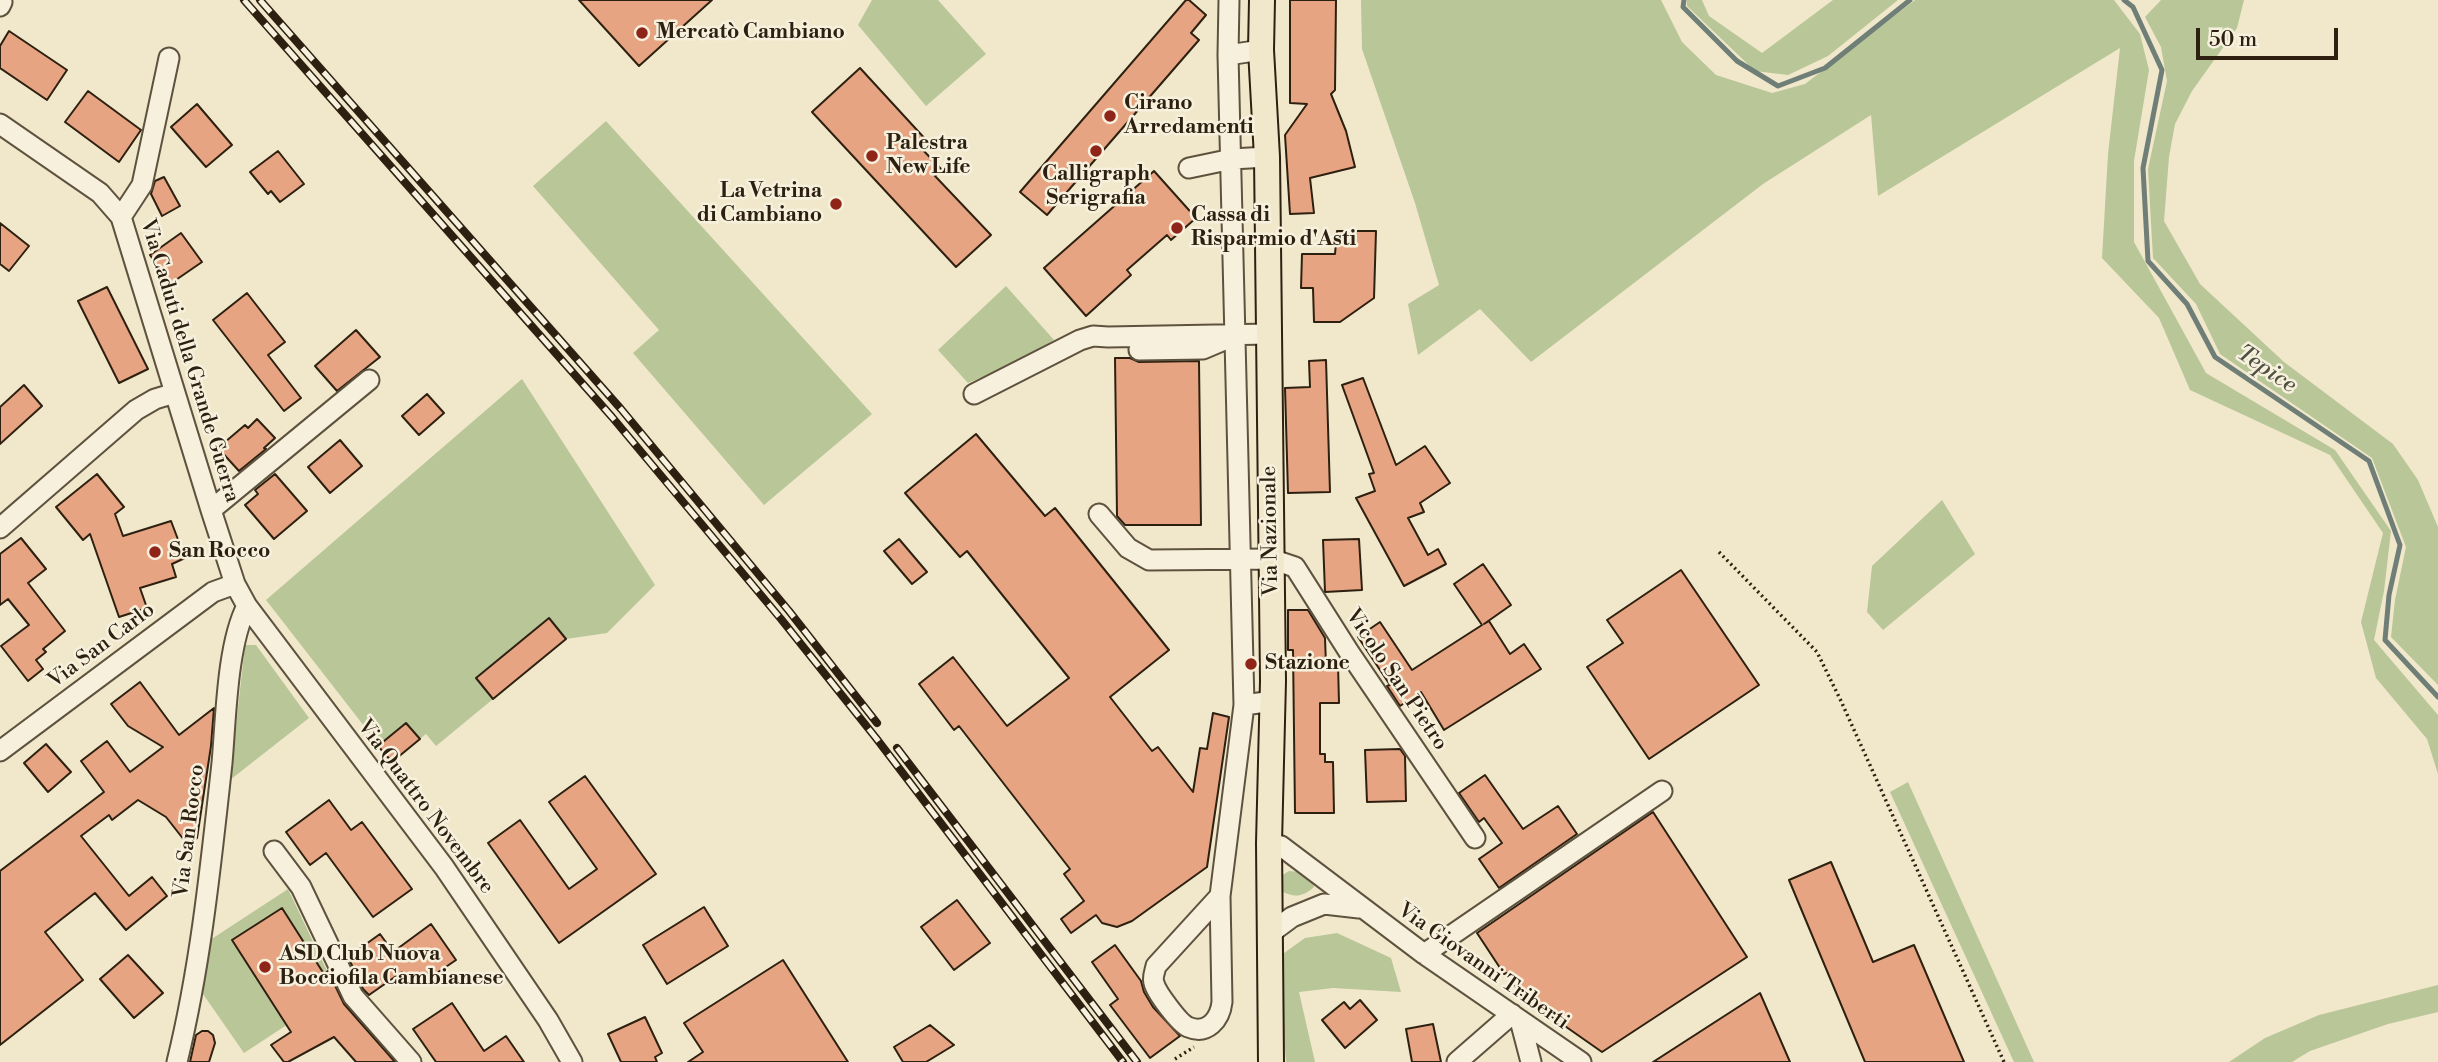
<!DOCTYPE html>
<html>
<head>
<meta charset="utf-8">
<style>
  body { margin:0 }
  #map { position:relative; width:2438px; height:1062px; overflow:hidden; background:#f1e8cb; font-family:"Libre Bodoni",serif }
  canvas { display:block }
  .scale { position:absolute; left:2196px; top:28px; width:142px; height:32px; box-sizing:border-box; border:4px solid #2d2010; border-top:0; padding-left:9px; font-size:21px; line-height:24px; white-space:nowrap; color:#2d2010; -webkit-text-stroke:5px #f6f0dd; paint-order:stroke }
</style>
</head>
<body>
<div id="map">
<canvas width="2438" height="1062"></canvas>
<div class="scale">50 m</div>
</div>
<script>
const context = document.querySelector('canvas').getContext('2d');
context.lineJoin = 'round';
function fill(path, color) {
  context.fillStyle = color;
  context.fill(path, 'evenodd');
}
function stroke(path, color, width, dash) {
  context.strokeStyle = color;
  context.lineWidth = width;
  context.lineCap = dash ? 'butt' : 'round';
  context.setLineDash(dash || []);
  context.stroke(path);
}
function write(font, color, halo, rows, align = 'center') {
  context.font = font + ' "Libre Bodoni",serif';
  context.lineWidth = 5;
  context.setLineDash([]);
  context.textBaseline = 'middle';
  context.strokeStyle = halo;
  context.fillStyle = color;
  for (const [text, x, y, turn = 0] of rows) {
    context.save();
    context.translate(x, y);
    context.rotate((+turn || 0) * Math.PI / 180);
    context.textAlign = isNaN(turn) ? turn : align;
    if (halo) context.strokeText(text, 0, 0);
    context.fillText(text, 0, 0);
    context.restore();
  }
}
fill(new Path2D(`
  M872,0H938L986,54L926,106L858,25Z
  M1361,0H1661L1682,42L1716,75L1772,93L1805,84L1915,0H2114L2140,34L2149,70L2134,161V242L2206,373L2335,450L2391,531L2384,591L2374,640L2438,715V774L2427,739L2376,678L2361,622L2383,533L2330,455L2190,390L2159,318L2102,258L2108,154L2120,48L1878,196L1871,115L1763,184L1531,362L1480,309L1418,355L1408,304L1439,285L1415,203L1362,49Z
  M1687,0H1702L1709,16L1762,53L1833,0H1898L1828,56L1788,75L1755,71L1687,6Z
  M2161,0H2244L2237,28L2192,91L2175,124L2169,157L2164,221L2200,284L2284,362L2393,444L2418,480L2438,527V685L2391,637L2395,600L2406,547L2372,458L2220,354L2196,304L2153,258L2148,169L2167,81L2161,47L2145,17Z
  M606,121L872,414L764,505L633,353L659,330L533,186Z
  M1006,286L1054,340L1009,366L968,383L938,350Z
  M522,379L655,585L607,633L566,639L436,746L426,734L392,762L266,600Z
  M1942,500L1975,554L1883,630L1867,612L1872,566Z
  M245,645H256L309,718L230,780Z
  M1908,782L2034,1062H2014L1890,792Z
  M1289,871L1302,872L1313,883L1314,887C1303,897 1294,898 1281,891V876Z
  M288,889L337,992L244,1053L203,994L207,942Z
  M1337,933L1391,958L1401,992L1333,988L1299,992L1315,1062H1286L1280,984L1284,953L1305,938Z
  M2438,985V1012L2388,1024L2310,1051L2292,1062H2229L2265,1038L2319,1015Z`), '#b8c698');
stroke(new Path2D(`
  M1684,0L1683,7L1737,61L1778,86L1825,68L1910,0
  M2124,0L2133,7L2162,70L2143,168L2148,261L2187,304L2215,357L2369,461L2400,545L2389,595L2385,640L2438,697`), '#6f7f77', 5);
const building = new Path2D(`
  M579,0H712L639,66Z
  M1186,0H1189L1206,15L1191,33L1199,40L1047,215L1020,192Z
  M1290,0H1336L1335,90L1331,94L1346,131L1355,167L1310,178L1314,213L1290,214L1285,135L1307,104L1290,103Z
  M9,31L67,70L47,100L0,68V46Z
  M860,68L928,142L921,148L942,170L935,176L991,235L956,267L812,112Z
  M88,91L141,130L119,162L65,122Z
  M197,104L232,145L206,167L171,127Z
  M278,151L304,184L280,202L271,191L268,194L250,172Z
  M1154,171L1196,218L1171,240L1167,235L1127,270L1131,275L1086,316L1044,268Z
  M164,177L180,206L162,216L151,194L155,181Z
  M0,223L29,246L9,271L0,264Z
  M1337,231H1376L1374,298L1340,322H1314L1313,288H1301L1302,254H1335Z
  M181,233L202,262L170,284L150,255Z
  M107,287L148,369L119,383L78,301Z
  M247,293L285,342L268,355L301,398L284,411L213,320Z
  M356,330L380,357L337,391L315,366Z
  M1115,358H1130L1139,362L1199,361L1201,525H1125L1117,516Z
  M1326,360L1330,492L1288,493L1285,388L1310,387L1309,361Z
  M1363,378L1396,465L1425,446L1450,483L1420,503L1424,512L1408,518L1428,555L1438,549L1446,564L1404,586L1356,498L1375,491L1369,474L1374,473L1342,385Z
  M24,385L42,406L0,444V407Z
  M427,394L444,413L419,435L402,416Z
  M257,419L275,438L264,448L266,449L239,471L218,448L245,425L248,428Z
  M976,434L1045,516L1055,508L1169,650L1110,697L1152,751L1158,747L1193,792L1200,748L1207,749L1213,713L1229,717L1207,867L1132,921L1117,927L1102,923L1096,915L1071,933L1061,919L1084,901L1064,874L1070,869L959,726L954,730L919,684L953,657L1007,726L1069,678L967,551L960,557L905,493Z
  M340,440L362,466L330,493L308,467Z
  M97,474L124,507L115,514L123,536L171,521L185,558L172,564L176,577L140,588L147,608L119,617L90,534L83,540L56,507Z
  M275,474L307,511L274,539L245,505L258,494L255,490Z
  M21,538L46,569L28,583L65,631L43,649L46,652L36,660L43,669L28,681L1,646L29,625L8,599L0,605V554Z
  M899,539L927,572L912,584L884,551Z
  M1359,539L1362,590L1325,592L1323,540Z
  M1483,564L1511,605L1484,624L1489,621L1510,654L1524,644L1541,669L1444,730L1421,692L1400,706L1387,686L1390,685L1358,637L1380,622L1412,670L1482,625L1454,584Z
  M1681,570L1759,685L1649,759L1587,667L1623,643L1607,620Z
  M1288,610H1308L1325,638L1326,665L1338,664L1339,703H1320V754H1325V762H1333L1334,813H1295L1293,650H1288Z
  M549,618L566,639L493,699L476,678Z
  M140,682L179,735L214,708L211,746L197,838L188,845L166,817L138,800L112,820L109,815L81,836L129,896L152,877L167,896L126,930L95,893L45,932L83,980L0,1045V871L104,792L81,761L107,741L130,772L163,747L128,726L111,704Z
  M406,723L420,739L392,762L378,746Z
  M46,744L71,772L48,792L24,763Z
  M1400,749L1405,756L1406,801L1367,802L1365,750Z
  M1485,775L1523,829L1558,806L1577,834L1499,888L1479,859L1502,843L1484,818L1479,822L1459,793Z
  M585,776L656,874L559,943L488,843L520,820L569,889L597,869L549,802Z
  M329,800L351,830L362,822L412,889L373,917L326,853L310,865L286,832Z
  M1653,812L1747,957L1602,1052L1522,996L1507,973L1504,974L1477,933Z
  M1831,862L1873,962L1914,945L1964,1062H1865L1789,880Z
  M957,900L990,943L954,970L921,927Z
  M704,907L728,946L667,984L643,945Z
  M282,908L324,974L328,971L344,1004L395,1062H356L334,1037L288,1062H284L271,1045L291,1032L232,940Z
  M431,924L456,960L434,975L431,971L411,985L402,972L369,995L363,989L348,957L380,934L393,952Z
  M1115,945L1141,981L1144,992L1153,1007L1180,1036L1150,1058L1110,1005L1118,999L1092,962Z
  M128,955L163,993L134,1018L100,979Z
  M783,960L848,1062H688L703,1052L684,1023Z
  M1760,993L1790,1062H1653Z
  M1360,1000L1377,1020L1345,1048L1322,1020L1344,1002L1350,1009Z
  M452,1003L484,1051L506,1036L524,1062H436L413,1029Z
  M645,1017L662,1053L655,1057L657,1062H621L608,1034Z
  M1433,1024L1441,1062H1412L1406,1029Z
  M930,1025L954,1045L926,1062H903L894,1047Z
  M202,1031H208L213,1035L215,1043L209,1062H190L196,1035Z`);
fill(building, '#e6a482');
stroke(building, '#2d2010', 2);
const minor = new Path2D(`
  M0,6L2,2
  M1228,55L1229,0
  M0,124L100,193L121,217L211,510L235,584L247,606L444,867L548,1020L572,1062
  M1189,168L1232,159L1267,157
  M121,217L142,185L169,58
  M1139,350L1203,349L1229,338
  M974,394L1080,340L1093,336L1108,337L1269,334
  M211,510L369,380
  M1099,514L1128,548L1149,560L1271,559L1295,567L1349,652L1475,838
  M0,528L136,410L155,399L175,393
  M1244,705L1228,55L1261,50
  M0,751L213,592L235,584
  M1269,843L1281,846L1424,954L1581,1062
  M274,851L301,887L353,996L411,1062
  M1220,896L1222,1002C1220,1020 1207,1035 1188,1027C1179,1023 1156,992 1154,983C1152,978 1155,971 1156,966L1220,896L1244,705L1273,701
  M1269,934L1292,917L1324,904L1359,908
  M1424,954L1662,791
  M1520,1020L1531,1062
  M177,1062C201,964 211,863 222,763C226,718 227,644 247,606
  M1457,1062L1512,1014`);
const major = new Path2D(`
  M1262,0L1261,50L1267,157L1273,681L1269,843L1271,1062`);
stroke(minor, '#5e523f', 23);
stroke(major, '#2d2010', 28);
stroke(new Path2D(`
  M1719,552L1817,652L1841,701L2004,1062
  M1175,1059L1194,1047`), '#2d2010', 3.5, [2, 3.5]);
stroke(minor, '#f6f0dd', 19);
stroke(major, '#f1e8cb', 24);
const rail = new Path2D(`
  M244,0L612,417L781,619L876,738L1123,1062
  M260,0L621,409L789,611L877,723
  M897,748L1137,1062`);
stroke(rail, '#2d2010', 8);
stroke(rail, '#f6f0dd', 5, [16]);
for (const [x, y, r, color] of [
  [642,33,7,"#8f2418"],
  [1110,116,7,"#8f2418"],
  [1096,151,7,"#8f2418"],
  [872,156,7,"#8f2418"],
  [836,204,7,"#8f2418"],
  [1177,228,7,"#8f2418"],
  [155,552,7,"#8f2418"],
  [1251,664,7,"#8f2418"],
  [265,967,7,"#8f2418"]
]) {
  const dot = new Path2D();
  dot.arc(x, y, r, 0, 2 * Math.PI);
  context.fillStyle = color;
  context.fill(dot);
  stroke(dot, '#f6f0dd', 2.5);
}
write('bold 21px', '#2d2010', '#f6f0dd', [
  ["Mercatò Cambiano",656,33],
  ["Cirano",1124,104],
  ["Arredamenti",1124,128],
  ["Palestra",886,144],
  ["New Life",886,168],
  ["Calligraph",1096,175,"center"],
  ["Serigrafia",1096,199,"center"],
  ["La Vetrina",822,192,"right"],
  ["di Cambiano",822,216,"right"],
  ["Cassa di",1191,216],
  ["Risparmio d'Asti",1191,240],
  ["San Rocco",169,552],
  ["Stazione",1265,664],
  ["ASD Club Nuova",279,955],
  ["Bocciofila Cambianese",279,979]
], 'left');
write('21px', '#2d2010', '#f6f0dd', [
  ["Via Caduti della Grande Guerra",189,361,73],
  ["Via Nazionale",1271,531,-91],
  ["Via San Carlo",102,646,-37],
  ["Vicolo San Pietro",1396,680,56],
  ["Via Quattro Novembre",425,807,53],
  ["Via San Rocco",190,831,-83],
  ["Via Giovanni Triberti",1483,967,35]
]);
write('italic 23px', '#4e5043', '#f6f0dd', [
  ["Tepice",2266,370,34]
]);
</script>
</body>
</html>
